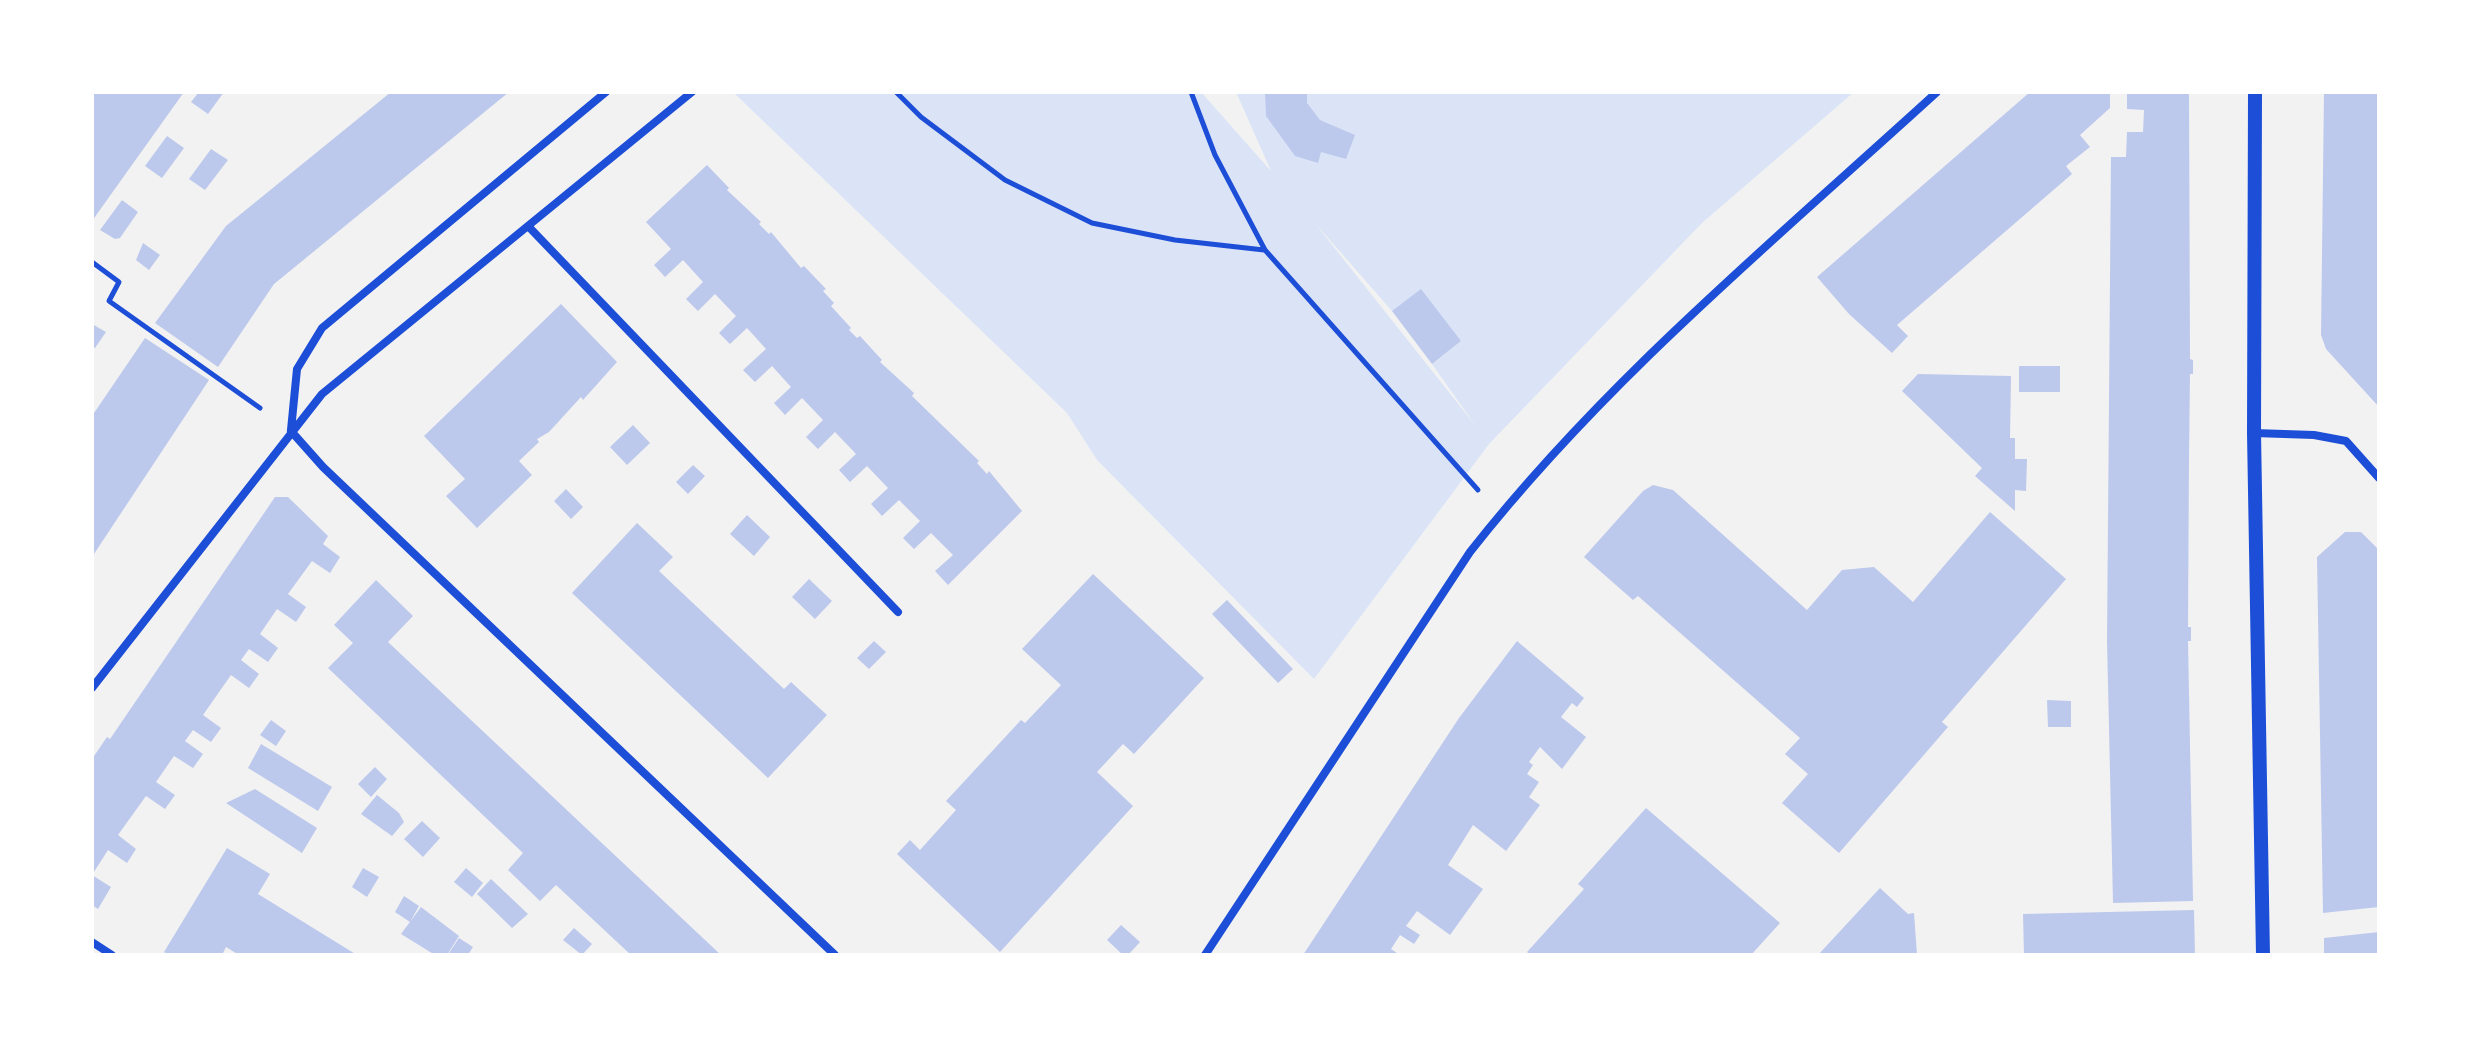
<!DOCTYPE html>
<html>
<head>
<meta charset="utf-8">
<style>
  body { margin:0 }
  #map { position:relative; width:2471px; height:1047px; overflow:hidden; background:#f2f2f2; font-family:Raleway,sans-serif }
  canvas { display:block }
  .frame { position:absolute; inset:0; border:94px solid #fff; pointer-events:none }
</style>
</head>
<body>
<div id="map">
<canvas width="2471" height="1047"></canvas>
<div class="frame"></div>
</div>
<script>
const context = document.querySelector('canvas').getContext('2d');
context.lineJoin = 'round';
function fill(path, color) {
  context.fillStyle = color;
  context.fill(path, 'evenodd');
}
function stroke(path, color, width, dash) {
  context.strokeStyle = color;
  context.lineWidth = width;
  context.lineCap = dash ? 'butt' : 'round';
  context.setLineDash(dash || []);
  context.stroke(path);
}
fill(new Path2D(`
  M733,92H1201L1271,171L1236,92H1854L1702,223L1489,444L1314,679L1097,460L1067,413ZM1314,222L1392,311L1461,341L1432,364L1475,425Z`), '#dbe4f7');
fill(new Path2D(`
  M92,92H184L92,221Z
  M199,92H224L208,114L191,102Z
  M391,92H509L274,284L218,367L155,323L226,226Z
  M1265,92H1307V103L1320,120L1355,135L1346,159L1321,152L1318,163L1295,156L1266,116Z
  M2030,92H2110V108L2080,135L2090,147L2066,166L2072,174L1897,325L1908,336L1892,353L1849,314L1817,277Z
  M2127,92H2189L2190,359L2193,360V374H2190L2189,458L2188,627H2191V641H2188L2193,901L2113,903L2107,641L2111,157H2126L2127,132H2143L2144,110L2127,109Z
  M2324,92H2379V407L2326,349L2321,335Z
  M167,136L184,148L162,178L145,166Z
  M211,149L228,160L205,190L189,179Z
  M707,165L729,188L727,190L761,222L759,224L769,234L771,232L801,268L804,266L826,289L823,291L834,303L831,306L851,328L849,330L857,338L860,336L882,360L880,362L914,393L912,396L979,461L977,463L987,474L989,471L1022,511L948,585L935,571L953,555L931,533L914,549L903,538L920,521L899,500L882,516L871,504L888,488L867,466L850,482L839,470L856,454L835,432L818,449L806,437L823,420L802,398L785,415L774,403L791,387L772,366L755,382L743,370L766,349L747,328L730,344L719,333L736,316L715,294L698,311L686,299L703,282L683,260L665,277L654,265L671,249L646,222Z
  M122,200L138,212L120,238L115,239L100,230Z
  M143,243L160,255L149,270L136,260Z
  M1421,289L1461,341L1432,364L1392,311Z
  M561,304L617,362L583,400L581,397L549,432L537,439L539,442L519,461L532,475L477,528L446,496L465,479L424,436Z
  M92,324L106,332L95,348L92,346Z
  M145,338L209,380L92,557V416Z
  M2019,366H2060V392H2019Z
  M1918,374L2011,376L2010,438H2015V459H2027L2026,491L2015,490V511L1975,476L1982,468L1902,391Z
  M633,425L650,443L627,465L610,447Z
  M693,465L705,476L688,494L676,482Z
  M1653,485L1673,490L1807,610L1842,570L1874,567L1913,602L1990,512L2066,579L1942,722L1948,727L1839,853L1782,803L1808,774L1785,754L1800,738L1638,596L1633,600L1584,557L1643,491Z
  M566,489L583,507L571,519L554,501Z
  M275,497H288L328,536L323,544L340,557L330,573L312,561L288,594L306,607L296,622L277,609L260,634L278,648L268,662L249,649L241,660L259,674L249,688L231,675L203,715L221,728L211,742L193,730L185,741L203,754L193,768L174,756L156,782L175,795L165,809L146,796L118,835L136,849L127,863L108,850L92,875V759L107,737L110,739Z
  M747,515L770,537L754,556L730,534Z
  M637,523L673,557L659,571L784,689L791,682L827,715L768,778L572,593Z
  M2345,532H2361L2379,550V907L2323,913L2317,557Z
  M1093,574L1204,678L1134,754L1123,744L1097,772L1133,806L1000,952L897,854L910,840L920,850L956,810L946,801L1021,720L1025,723L1061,685L1022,649Z
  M809,579L832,601L815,619L792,597Z
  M376,580L413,616L388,642L721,955H631L556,885L540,901L508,870L523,853L328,668L353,643L334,625Z
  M1227,600L1293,669L1278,683L1212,614Z
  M874,641L886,652L869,669L857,658Z
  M1517,641L1584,698L1577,707L1572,703L1561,717L1586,737L1562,769L1540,747L1529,762L1533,765L1527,774L1539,782L1529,797L1540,805L1506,851L1473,825L1448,865L1483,889L1450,935L1417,911L1406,926L1420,935L1414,944L1400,935L1391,949L1400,955H1303L1459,718Z
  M2047,700L2071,701V727H2048Z
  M271,720L286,731L276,746L260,735Z
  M261,744L332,787L318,811L248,768Z
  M375,767L387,779L371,797L358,784Z
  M255,789L317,828L302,853L226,803Z
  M377,795L399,813L404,822L392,836L361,814Z
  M1646,808L1780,923L1751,955H1531L1527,952L1584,889L1578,884Z
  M422,821L440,838L423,857L404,839Z
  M227,848L270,874L258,894L357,955H239L226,947L222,955H169L164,952Z
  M363,868L379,877L367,897L352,887Z
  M466,868L483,883L472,897L454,882Z
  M92,875L111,887L98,909L92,905Z
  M491,879L528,914L512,928L477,894Z
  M1880,888L1908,914L1914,913L1917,955H1818Z
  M404,896L419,906L410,922L395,912Z
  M421,907L459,936L447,955H435L401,934Z
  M2194,910L2195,955H2024L2023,914Z
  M1121,925L1140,942L1128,955H1123L1107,940Z
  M574,928L592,944L582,955L563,940Z
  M2379,932V955H2324V938Z
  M459,938L473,947L468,955L449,953Z`), '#bdc9ec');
stroke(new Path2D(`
  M896,92L921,117L1005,180L1092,223L1175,240L1264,250
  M1191,92L1215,155L1265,250L1478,490
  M92,262L119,282L109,301L260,408`), '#1d4ed8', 5);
stroke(new Path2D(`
  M528,226L898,612
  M291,430L297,369L322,328L606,92
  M291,431L323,467L835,955
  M2254,433L2314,435L2346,441L2379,478
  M92,688L322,394L692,92
  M92,942L112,955
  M1205,955L1470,552C1605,380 1776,239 1937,92`), '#1d4ed8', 8);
stroke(new Path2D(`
  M2255,92L2254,433L2263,955`), '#1d4ed8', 14);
</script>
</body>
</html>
